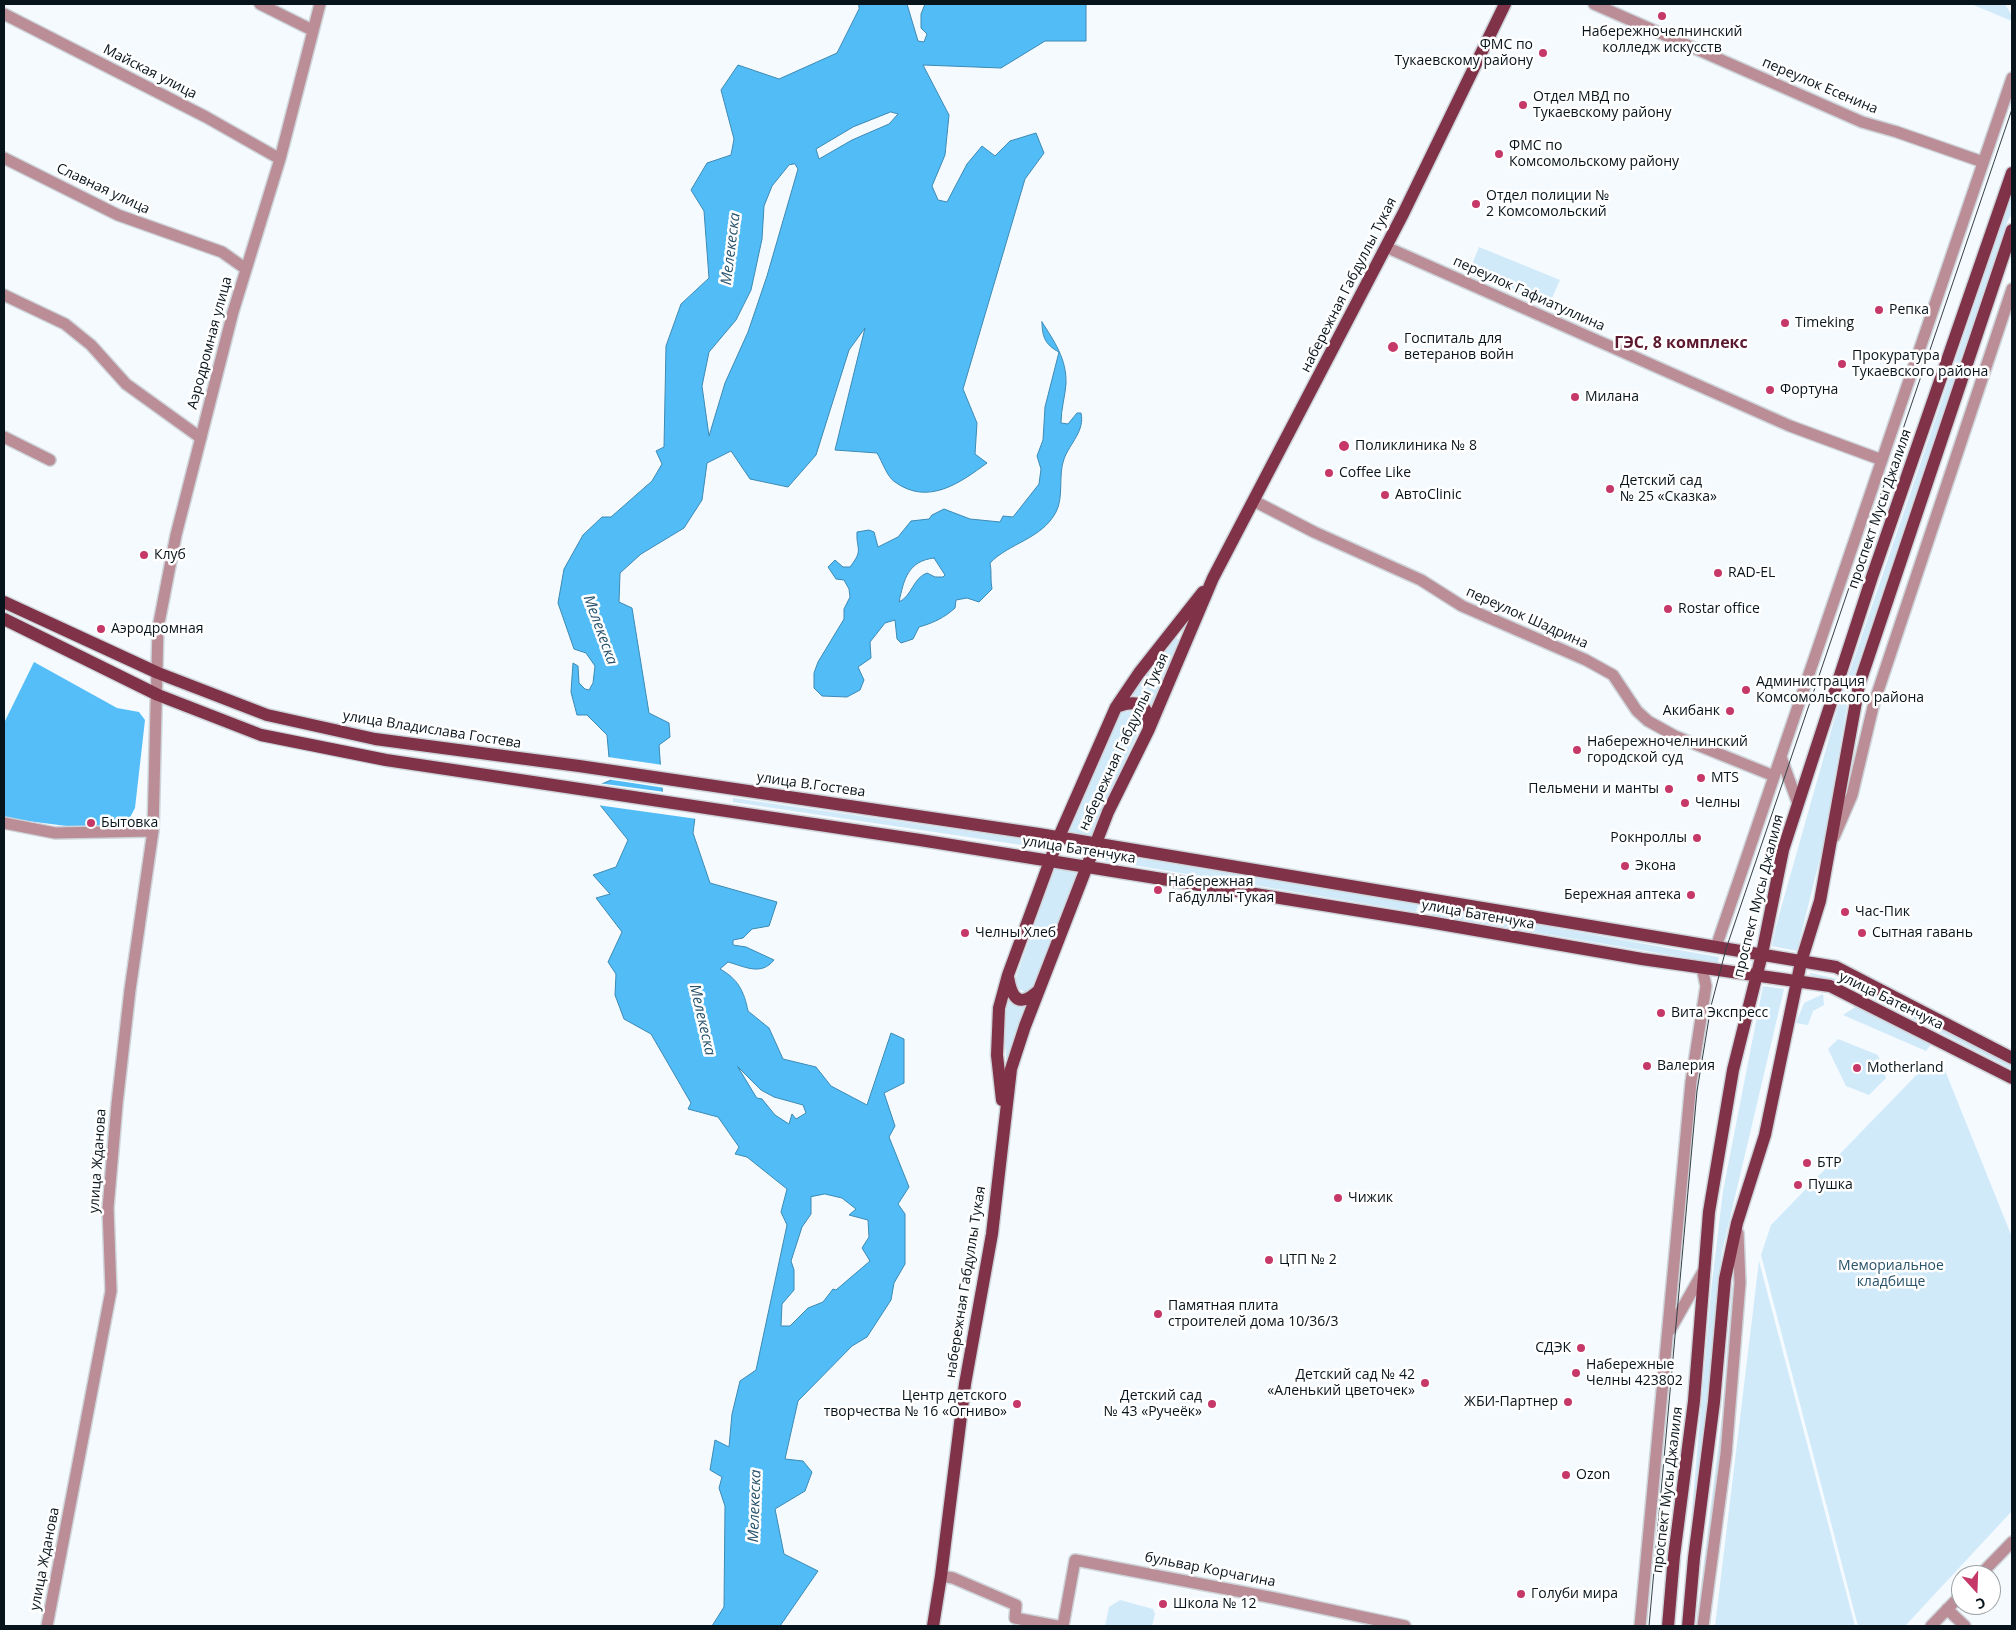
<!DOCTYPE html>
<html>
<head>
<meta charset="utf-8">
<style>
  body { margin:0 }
  #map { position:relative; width:2016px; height:1630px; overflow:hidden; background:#f4fafe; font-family:"Open Sans",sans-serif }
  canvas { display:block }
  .frame { position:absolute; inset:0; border:5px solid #08141b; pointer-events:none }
  .north { position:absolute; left:1951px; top:1565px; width:50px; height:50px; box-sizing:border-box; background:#fff; border:1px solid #9ca1a4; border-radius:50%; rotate:160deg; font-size:14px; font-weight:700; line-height:20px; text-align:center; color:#08141b }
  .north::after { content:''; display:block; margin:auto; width:18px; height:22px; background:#c53867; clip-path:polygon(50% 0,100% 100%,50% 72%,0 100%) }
</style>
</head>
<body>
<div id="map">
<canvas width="2016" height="1630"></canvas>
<div class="frame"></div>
<div class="north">С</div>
</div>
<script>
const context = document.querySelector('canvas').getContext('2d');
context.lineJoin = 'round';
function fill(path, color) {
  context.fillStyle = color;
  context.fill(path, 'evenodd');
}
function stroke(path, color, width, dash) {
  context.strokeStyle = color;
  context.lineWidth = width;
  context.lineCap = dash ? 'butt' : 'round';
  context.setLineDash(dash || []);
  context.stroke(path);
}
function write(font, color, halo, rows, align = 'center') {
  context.font = font + ' "Open Sans",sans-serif';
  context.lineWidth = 5;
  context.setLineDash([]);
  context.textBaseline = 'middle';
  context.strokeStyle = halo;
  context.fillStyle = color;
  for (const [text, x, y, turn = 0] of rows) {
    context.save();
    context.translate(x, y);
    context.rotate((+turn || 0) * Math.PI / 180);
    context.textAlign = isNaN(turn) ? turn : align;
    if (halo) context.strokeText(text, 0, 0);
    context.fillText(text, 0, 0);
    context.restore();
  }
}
fill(new Path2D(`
  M1971,4H2005L2012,16V21Z
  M2012,194V212L2006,225L1850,688L1824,842L1797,951L1772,946L1776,926L1839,703Z
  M1479,247L1560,280L1548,307L1468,274Z
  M1175,637L1182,642L1152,705L1143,697L1130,695L1144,672Z
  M1130,711L1140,715L1141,726L1091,837L1068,834L1120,713Z
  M733,798L1038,841L1050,843L1047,851L1035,847L733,802Z
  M1098,852L1419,903L1416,912L1096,859Z
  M1055,865L1078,870L1034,987L1025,992L1019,989L1015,980Z
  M1433,906L1690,952L1719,957L1718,963L1432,915L1430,910Z
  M1810,973L1842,980L2012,1065V1069L1841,982L1810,975Z
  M1763,986L1784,989L1722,1252L1685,1626H1682L1711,1291L1723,1191Z
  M1823,994L1824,1005L1813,1011L1808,1025L1796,1023L1804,1003Z
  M1007,996L1029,1004L1007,1070L1004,1032Z
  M1860,1004L1933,1042L1926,1051L1843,1015Z
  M1838,1039L1878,1055L1886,1078L1869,1095L1846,1086L1828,1049Z
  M1929,1062L1944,1068L2012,1237V1511L1905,1626H1858L1761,1255L1771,1225Z
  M1759,1261L1855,1626H1715Z
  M1732,1286L1736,1293L1725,1414L1700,1626H1696L1722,1416Z
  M1120,1600L1153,1609L1155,1614L1152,1626H1105L1109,1607Z`), '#d1eafa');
fill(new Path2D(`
  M34,662L117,708L139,712L145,720L135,808L127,823L106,831L4,818V723Z`), '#55bef9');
const water = new Path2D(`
  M859,4H907L918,41L924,42L927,34L921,28V14L925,4H1086V41H1045L1001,68L923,65L949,115L945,155L932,186L938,200L947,202L967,164L982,146L995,156L1010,141L1036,133L1044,153L1025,179L963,389L977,423L975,454L987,463C960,483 928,506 895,482C887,477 882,461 877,453L835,450L865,328L849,350L816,455L788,487L750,479L731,451L707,463L702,500L684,528L641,554L620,573L619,602L632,608L649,713L669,723L670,737L659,745L663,801L697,802L693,833L710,883L777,902L769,926L752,929L743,938L733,940V945L746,947L774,960C761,976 746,967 728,962L720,969C738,979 744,991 748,1011L769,1028L783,1059L816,1067L831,1086L867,1105L891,1033L904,1039V1083L884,1093L895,1126L889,1137L909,1187L898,1204L905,1214V1264L894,1283L891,1300L867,1337L852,1346L798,1401L785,1459L803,1461L812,1472L805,1491L775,1509L784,1554L818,1571L780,1626H712L724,1607L725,1506L719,1488L722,1477L710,1470L715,1440L729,1447L732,1414L740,1381L756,1370L787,1225L781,1212L787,1189L747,1157L735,1154L739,1147L718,1117L688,1109L691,1103L651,1034L624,1019L615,995L616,974L608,962L622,932L596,898L610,894L593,875L616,867L628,840L588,790L611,780L607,735L587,715H577L571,692L573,663L578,666L579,683L585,689L589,690L593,683L595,666L586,653L574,649L558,603L564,569L583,535L602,517H611L652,481L662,464L656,451L664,447L666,346L681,304L709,278L704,211L691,190L707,163L731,155L734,139L721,90L738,65L779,79L837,53L859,9ZM891,112L898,114L889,124L852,140L819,159L816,149L853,127ZM795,164L798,169L767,276L748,332L725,383L709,436L702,386L709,352L736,320L751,290L762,239L764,206L772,186L789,165ZM738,1067L761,1090L774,1097L803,1105L806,1113L796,1119L792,1114L789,1124L775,1115L762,1099L757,1098ZM825,1194L842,1198L856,1209L849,1215L868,1220L869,1237L862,1248L870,1261L836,1290L833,1289L823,1302L808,1308L790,1326H781L782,1304L794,1290V1270L791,1261L802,1227L811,1214V1197Z
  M1042,322C1054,341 1067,359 1066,384C1065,397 1061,409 1061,423L1068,424L1077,413H1081C1085,431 1070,443 1064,459C1058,475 1064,497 1056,512C1042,539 1009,543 990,563C992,572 990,579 992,589L979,602L967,598L956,600L955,608C944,618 933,623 919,627L913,639L901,643L897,639L895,620L885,623L870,642L871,658L858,667L864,680L860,690L847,697L822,696L814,688V673L818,662L844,619V609L850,597L849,589L844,580L836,579L828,567L835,560L843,567H850C864,549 856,550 857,532L869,530L874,532L878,547L898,537L911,521L929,519L932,515L944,509L970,519L1000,522L1003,516L1013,517L1039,484L1041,469L1037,456L1043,440L1045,407L1059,352C1045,345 1042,336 1042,322ZM934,558L945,575L943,577H935L927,573C913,578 912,596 899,602C904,579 908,561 934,558Z`);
fill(water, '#52bcf6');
stroke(water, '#3c8ab4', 1);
fill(new Path2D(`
  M608,757L663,765L665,788L606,779L608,778Z
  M598,783L665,792L666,799L698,800L700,802L697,819L597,805L586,792L587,788Z`), '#f4fafe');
const minor = new Path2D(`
  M260,4L312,30
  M1594,4L1862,122L1897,132L1983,162
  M4,14L206,117L280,159
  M4,158L118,215L222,252L246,269
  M1386,247L1790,426L1882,460
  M4,295L65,324L91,345L126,384L201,438
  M4,437L50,460
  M1254,501L1314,532L1421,580L1462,606L1586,660L1613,675L1637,711L1648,721L1675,736L1774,776
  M1781,757L1798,804
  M4,823L55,833L153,831
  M1834,837L1852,795L1874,703L2012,289
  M1716,947L2012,78
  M1670,1330L1704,1270
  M1980,1575L2012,1542
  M941,1576L953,1578L1016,1605L1015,1618L1057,1626
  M1947,1609L1965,1626
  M47,1626L111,1291L108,1208L117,1104L130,990L153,831L158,628L176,535L233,312L280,159L320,4
  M1063,1626L1075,1560L1274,1598L1405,1626
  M1640,1626L1691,1082L1706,986L1702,968
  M1703,1626L1726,1454L1740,1283L1738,1233
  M1931,1626L1961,1595`);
const major = new Path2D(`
  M4,602L158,673L267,715L375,739L579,766L1039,834L1836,967L2012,1058
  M4,619L158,695L261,735L386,760L920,840L1429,922L1642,959L1830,986L2012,1078
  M1116,707C1137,699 1149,703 1149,727
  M1008,977C1012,1000 1020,1008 1039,990
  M1002,1100L997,1055L999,1008L1008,975L1058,839L1116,707L1139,673L1203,592
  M933,1626L941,1576L965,1384L992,1234L1011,1069L1025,1026L1108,812L1149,729L1213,578L1403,214L1505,4
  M1668,1626L1674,1556L1694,1401L1709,1212L1733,1070L1762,954L1783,850L1872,577L2012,173
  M1688,1626L1694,1558L1714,1402L1725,1279L1737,1223L1765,1135L1801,962L1820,901L1859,685L2012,230`);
stroke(minor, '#ced5da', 14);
stroke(major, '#ced5da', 15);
stroke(minor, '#bb8d96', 11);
stroke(major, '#7f3248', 12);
stroke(new Path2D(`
  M1649,1626L1697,1091L1711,1006L1726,949L2012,109`), '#354046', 1);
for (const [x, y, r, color] of [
  [1662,16,5,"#c53867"],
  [1543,53,5,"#c53867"],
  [1523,105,5,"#c53867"],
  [1499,154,5,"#c53867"],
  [1476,204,5,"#c53867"],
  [1879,310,5,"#c53867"],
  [1785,323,5,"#c53867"],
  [1393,347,6,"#c53867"],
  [1842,364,5,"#c53867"],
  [1770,390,5,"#c53867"],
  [1575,397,5,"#c53867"],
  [1344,446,6,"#c53867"],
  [1329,473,5,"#c53867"],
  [1610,489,5,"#c53867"],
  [1385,495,5,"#c53867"],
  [144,555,5,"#c53867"],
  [1718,573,5,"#c53867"],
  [1668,609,5,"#c53867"],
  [101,629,5,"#c53867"],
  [1746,690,5,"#c53867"],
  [1730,711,5,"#c53867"],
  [1577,750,5,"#c53867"],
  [1701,778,5,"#c53867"],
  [1669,789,5,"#c53867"],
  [1685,803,5,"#c53867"],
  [91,823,5,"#c53867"],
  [1697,838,5,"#c53867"],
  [1625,866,5,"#c53867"],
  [1158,890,5,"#c53867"],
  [1691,895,5,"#c53867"],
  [1845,912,5,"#c53867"],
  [965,933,5,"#c53867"],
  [1862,933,5,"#c53867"],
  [1661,1013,5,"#c53867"],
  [1647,1066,5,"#c53867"],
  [1857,1068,5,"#c53867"],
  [1807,1163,5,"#c53867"],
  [1798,1185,5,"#c53867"],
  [1338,1198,5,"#c53867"],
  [1269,1260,5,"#c53867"],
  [1158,1314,5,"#c53867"],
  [1581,1348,5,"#c53867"],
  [1576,1373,5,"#c53867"],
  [1425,1383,5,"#c53867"],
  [1568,1402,5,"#c53867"],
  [1017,1404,5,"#c53867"],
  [1212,1404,5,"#c53867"],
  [1566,1475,5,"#c53867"],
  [1521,1594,5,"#c53867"],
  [1163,1604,5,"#c53867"]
]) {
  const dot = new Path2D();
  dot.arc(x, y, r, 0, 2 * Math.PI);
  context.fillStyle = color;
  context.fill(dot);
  stroke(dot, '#fff', 2);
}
write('14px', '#08141b', '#fff', [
  ["Набережночелнинский",1662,32,"center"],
  ["колледж искусств",1662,48,"center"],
  ["ФМС по",1533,45,"right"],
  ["Тукаевскому району",1533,61,"right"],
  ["Отдел МВД по",1533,97],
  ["Тукаевскому району",1533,113],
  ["ФМС по",1509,146],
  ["Комсомольскому району",1509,162],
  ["Отдел полиции №",1486,196],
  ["2 Комсомольский",1486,212],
  ["Репка",1889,310],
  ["Timeking",1795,323],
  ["Госпиталь для",1404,339],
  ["ветеранов войн",1404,355],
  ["Прокуратура",1852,356],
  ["Тукаевского района",1852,372],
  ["Фортуна",1780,390],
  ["Милана",1585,397],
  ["Поликлиника № 8",1355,446],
  ["Coffee Like",1339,473],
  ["Детский сад",1620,481],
  ["№ 25 «Сказка»",1620,497],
  ["АвтоClinic",1395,495],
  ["Клуб",154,555],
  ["RAD-EL",1728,573],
  ["Rostar office",1678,609],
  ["Аэродромная",111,629],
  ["Администрация",1756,682],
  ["Комсомольского района",1756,698],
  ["Акибанк",1720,711,"right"],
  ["Набережночелнинский",1587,742],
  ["городской суд",1587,758],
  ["MTS",1711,778],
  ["Пельмени и манты",1659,789,"right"],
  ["Челны",1695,803],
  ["Бытовка",101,823],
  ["Рокнроллы",1687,838,"right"],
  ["Экона",1635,866],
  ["Набережная",1168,882],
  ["Габдуллы Тукая",1168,898],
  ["Бережная аптека",1681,895,"right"],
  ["Час-Пик",1855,912],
  ["Челны Хлеб",975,933],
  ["Сытная гавань",1872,933],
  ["Вита Экспресс",1671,1013],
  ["Валерия",1657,1066],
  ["Motherland",1867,1068],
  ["БТР",1817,1163],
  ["Пушка",1808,1185],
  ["Чижик",1348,1198],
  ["ЦТП № 2",1279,1260],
  ["Памятная плита",1168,1306],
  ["строителей дома 10/36/3",1168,1322],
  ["СДЭК",1571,1348,"right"],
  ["Набережные",1586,1365],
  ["Челны 423802",1586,1381],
  ["Детский сад № 42",1415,1375,"right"],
  ["«Аленький цветочек»",1415,1391,"right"],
  ["Центр детского",1007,1396,"right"],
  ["творчества № 16 «Огниво»",1007,1412,"right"],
  ["Детский сад",1202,1396,"right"],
  ["№ 43 «Ручеёк»",1202,1412,"right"],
  ["ЖБИ-Партнер",1558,1402,"right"],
  ["Ozon",1576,1475],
  ["Голуби мира",1531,1594],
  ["Школа № 12",1173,1604]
], 'left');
write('14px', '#08141b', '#fff', [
  ["Майская улица",150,72,27],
  ["переулок Есенина",1820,86,23],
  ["Славная улица",103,189,25],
  ["набережная Габдуллы Тукая",1349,285,-63],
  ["переулок Гафиатуллина",1529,294,24],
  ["Аэродромная улица",210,343,-75],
  ["проспект Мусы Джалиля",1880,509,-71],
  ["переулок Шадрина",1527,618,24],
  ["улица Владислава Гостева",432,730,9],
  ["набережная Габдуллы Тукая",1124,742,-65],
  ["улица В.Гостева",811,785,8],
  ["улица Батенчука",1079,850,9],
  ["проспект Мусы Джалиля",1759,896,-76],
  ["улица Батенчука",1478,915,10],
  ["улица Батенчука",1891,1001,26],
  ["улица Жданова",98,1161,-86],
  ["набережная Габдуллы Тукая",966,1282,-81],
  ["проспект Мусы Джалиля",1668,1490,-83],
  ["улица Жданова",45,1559,-79],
  ["бульвар Корчагина",1210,1570,11]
]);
write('14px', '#27526b', '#fff', [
  ["Мемориальное",1891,1266],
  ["кладбище",1891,1282]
]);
write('italic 15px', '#28536c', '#fff', [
  ["Мелекеска",731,249,-83],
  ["Мелекеска",600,630,70],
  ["Мелекеска",702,1020,77],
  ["Мелекеска",755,1506,-88]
]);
write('bold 16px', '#5c182e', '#fff', [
  ["ГЭС, 8 комплекс",1681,343]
]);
</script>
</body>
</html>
